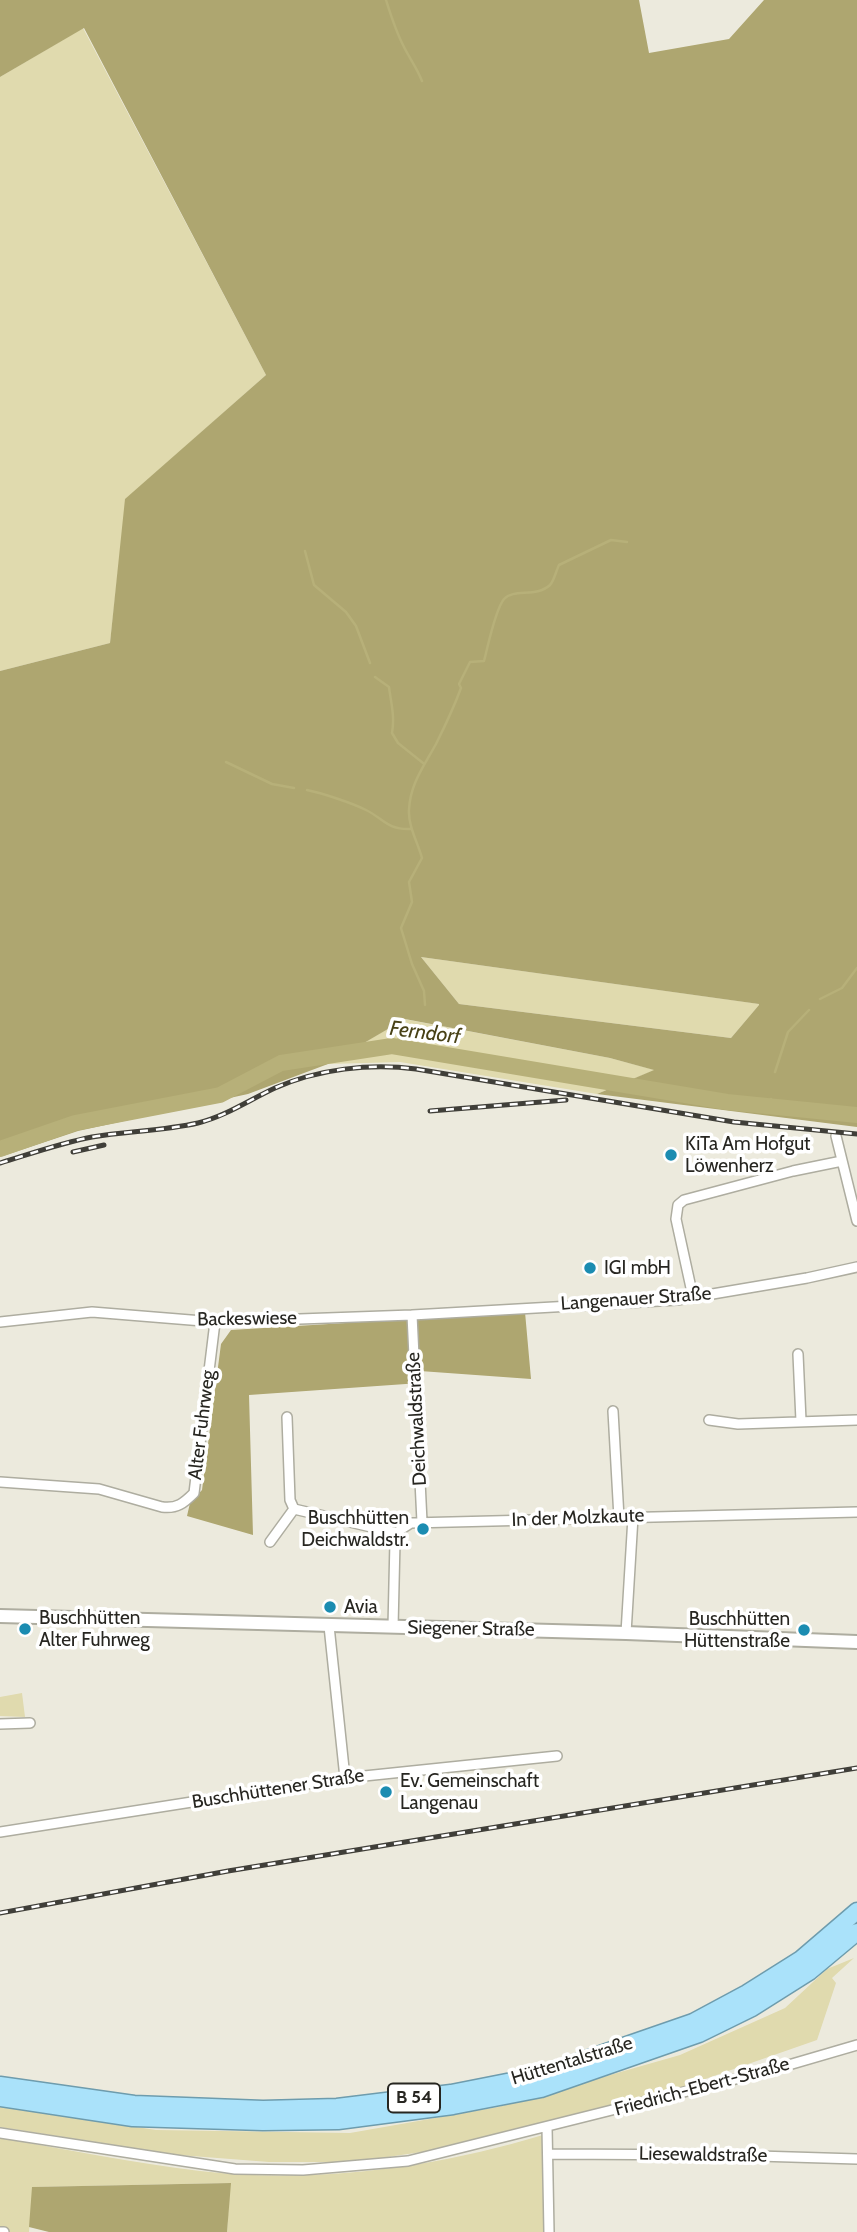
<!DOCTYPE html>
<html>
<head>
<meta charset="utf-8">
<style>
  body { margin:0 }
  canvas { display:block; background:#eceadd }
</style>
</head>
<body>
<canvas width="857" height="2232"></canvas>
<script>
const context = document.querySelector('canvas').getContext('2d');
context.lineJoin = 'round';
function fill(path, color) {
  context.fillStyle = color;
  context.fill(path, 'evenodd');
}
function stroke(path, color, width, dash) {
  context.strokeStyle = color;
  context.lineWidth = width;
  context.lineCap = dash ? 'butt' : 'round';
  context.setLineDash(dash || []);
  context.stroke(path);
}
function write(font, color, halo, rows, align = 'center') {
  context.font = font + ' Cabin,sans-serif';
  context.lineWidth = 7;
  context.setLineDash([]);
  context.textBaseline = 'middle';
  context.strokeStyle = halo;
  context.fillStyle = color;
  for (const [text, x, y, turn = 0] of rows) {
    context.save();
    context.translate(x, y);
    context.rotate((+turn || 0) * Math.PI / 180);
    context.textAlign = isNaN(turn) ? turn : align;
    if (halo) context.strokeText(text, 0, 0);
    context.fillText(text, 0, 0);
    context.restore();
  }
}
fill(new Path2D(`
  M83,28L266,375L126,499L110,643L0,671V77Z
  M421,957L760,1004L731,1038L459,1004Z
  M404,1019L610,1058L655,1070L597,1094L400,1062L328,1064Z
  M22,1693L25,1717L0,1716V1697Z
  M854,1958L832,1978L836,1983L817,2040L645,2100L462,2146L354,2162H269L179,2155L0,2127V2106L156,2130L350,2133L498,2107L680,2055L785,2008L827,1969Z
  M543,2135L547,2232H227L230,2183L33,2187L29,2232H0V2138C66,2149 133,2163 200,2171C314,2184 434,2168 543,2135Z`), '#e0daae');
fill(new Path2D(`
  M0,0H639L649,53L729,39L764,0H857V1127L597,1094L654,1070L610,1058L405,1019L328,1064L248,1094L78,1131L0,1157V671L110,643L125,499L266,375L84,28L0,77ZM421,957L759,1004V1005L731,1038L459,1004Z
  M525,1312L531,1379L420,1371V1383L249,1395L253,1535L187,1516L190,1503L202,1490L221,1344L231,1330Z
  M231,2183L227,2232H49L29,2227L32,2187Z`), '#aea670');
stroke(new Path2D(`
  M386,0C391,16 396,32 404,47C410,59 417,68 422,81
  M305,551L314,585L346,612L356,626L370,663
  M375,677L389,687C391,703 395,716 392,733L398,743L423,763
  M226,762L272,784L294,788
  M307,790C322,793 352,803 366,810C384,819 387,830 411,829
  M820,999L842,988L857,968
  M425,1005L424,991L412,964L401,928L412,902L409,882L422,858C418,843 408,826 409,810C410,784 424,766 436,744C445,726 454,707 461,688L459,684L470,662L484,661C488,646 495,610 504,599C514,588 536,598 550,585C554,581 556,571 559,565L611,540L627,542
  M396,1047L400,1035
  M775,1072L788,1032L809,1010
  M770,1106L771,1099`), '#b7b079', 2.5);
stroke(new Path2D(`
  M0,1149L75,1123L220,1095L281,1063L392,1046L727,1102L857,1115`), '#b7b079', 16);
const minor = new Path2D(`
  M836,1136L857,1221
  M693,1297L676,1219L678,1205L684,1200L793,1171L842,1161
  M412,1315L422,1522
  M0,1322L92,1312L215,1322L412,1315L677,1300L807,1278L857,1267
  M798,1354L801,1421
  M613,1411L619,1518
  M287,1417L290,1500L294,1509L397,1533
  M709,1420L738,1424L857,1420
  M0,1482L99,1489L162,1507C177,1509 184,1503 194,1493L215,1322
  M270,1542L294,1509
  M329,1626L345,1778
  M393,1627L395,1541L400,1530L411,1523L857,1512
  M626,1633L633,1517
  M0,1724L30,1723
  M0,1832L345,1778L557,1756
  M547,2127L549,2232
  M0,2133L235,2169L303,2170L408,2161L768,2071L857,2045
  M549,2154L725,2155L857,2159
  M0,2232H4`);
const secondary = new Path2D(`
  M0,1616L626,1633L857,1642`);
const trunk = new Path2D(`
  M0,2085L134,2104L263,2109L337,2107L451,2093L537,2076L693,2022L747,1993L801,1959L857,1911
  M0,2098L133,2118L263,2122L338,2121L453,2106L541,2089L699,2034L752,2008L809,1972L857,1932`);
stroke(minor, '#aeada0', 12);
stroke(secondary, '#aeada0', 16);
stroke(trunk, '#6e9cad', 19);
stroke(minor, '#fff', 9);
stroke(secondary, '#fff', 12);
stroke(trunk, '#aae2fa', 16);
const rail = new Path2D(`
  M430,1111L566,1100
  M73,1152L104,1145
  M0,1163C30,1154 61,1143 92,1137C127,1131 163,1131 198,1123C226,1116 249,1100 275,1088C318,1069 370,1063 416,1069L734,1122L857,1134
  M0,1913L228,1871L857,1768`);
stroke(rail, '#403f39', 5);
stroke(rail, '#fff', 2.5, [8]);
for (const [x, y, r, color] of [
  [671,1155,7,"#1b8cb1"],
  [590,1268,7,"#1b8cb1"],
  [423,1529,7,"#1b8cb1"],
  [330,1607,7,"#1b8cb1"],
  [25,1629,7,"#1b8cb1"],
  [804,1630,7,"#1b8cb1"],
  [386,1792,7,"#1b8cb1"]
]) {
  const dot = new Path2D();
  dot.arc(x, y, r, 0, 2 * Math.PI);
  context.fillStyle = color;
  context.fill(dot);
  stroke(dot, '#fff', 2.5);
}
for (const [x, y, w] of [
  [414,2098,52]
]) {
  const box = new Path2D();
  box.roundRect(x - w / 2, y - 14.5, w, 29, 5);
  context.fillStyle = '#fff';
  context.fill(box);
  stroke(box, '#272621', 2);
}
write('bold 18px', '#272621', null, [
  ["B 54",414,2098]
]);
write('19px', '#272621', '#fff', [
  ["KiTa Am Hofgut",685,1144],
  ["Löwenherz",685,1166],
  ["IGI mbH",604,1268],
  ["Buschhütten",409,1518,"right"],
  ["Deichwaldstr.",409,1540,"right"],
  ["Avia",344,1607],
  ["Buschhütten",39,1618],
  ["Alter Fuhrweg",39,1640],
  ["Buschhütten",790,1619,"right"],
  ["Hüttenstraße",790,1641,"right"],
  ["Ev. Gemeinschaft",400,1781],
  ["Langenau",400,1803]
], 'left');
write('19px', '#272621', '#fff', [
  ["Langenauer Straße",636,1299,-4],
  ["Backeswiese",247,1319,-1],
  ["Deichwaldstraße",417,1419,-93],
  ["Alter Fuhrweg",202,1425,-83],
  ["In der Molzkaute",578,1518,-2],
  ["Siegener Straße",471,1629,1],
  ["Buschhüttener Straße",278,1789,-9],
  ["Hüttentalstraße",572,2061,-17],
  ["Friedrich-Ebert-Straße",702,2087,-15],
  ["Liesewaldstraße",703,2155,1]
]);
write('italic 21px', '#484116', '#fff', [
  ["Ferndorf",425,1033,7]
]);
</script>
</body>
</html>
